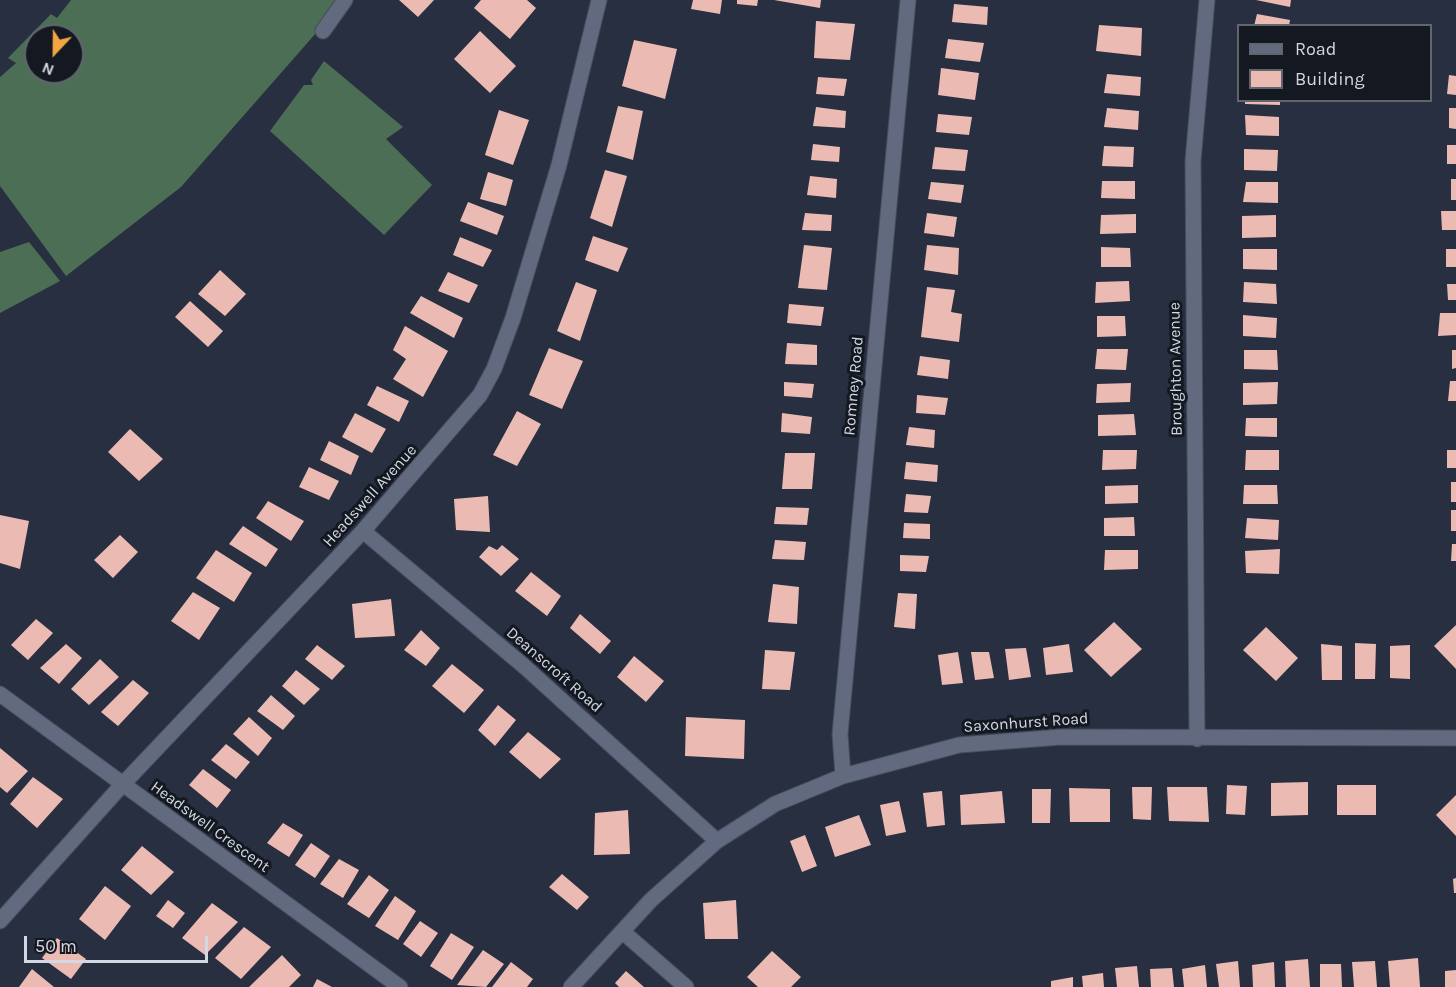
<!DOCTYPE html>
<html>
<head>
<meta charset="utf-8">
<style>
  body { margin:0 }
  #map { position:relative; width:1456px; height:987px; overflow:hidden; background:#282f41; font-family:Karla,sans-serif }
  canvas { display:block }
  .legend { position:absolute; left:1237px; top:24px; width:195px; height:78px; box-sizing:border-box; background:#141820; border:2px solid #60656e; margin:0; padding:8px 10px; list-style:none; font-size:18px; color:#d3d8e3 }
  .legend li { display:flex; align-items:center; gap:12px; height:30px }
  .legend b { width:30px; border:2px solid #60656e }
  .north { position:absolute; left:24px; top:24px; width:60px; height:60px; box-sizing:border-box; background:#141820; border:2px solid #60656e; border-radius:50%; rotate:202deg; font-size:16px; font-weight:700; line-height:24px; text-align:center; color:#d3d8e3 }
  .north::after { content:''; display:block; margin:auto; width:21px; height:27px; background:#f2a541; clip-path:polygon(50% 0,100% 100%,50% 72%,0 100%) }
  .scale { position:absolute; left:24px; top:936px; width:184px; height:27px; box-sizing:border-box; border:3px solid #d3d8e3; border-top:0; padding-left:8px; font-size:18px; line-height:21px; white-space:nowrap; color:#d3d8e3; -webkit-text-stroke:4px #141820; paint-order:stroke }
</style>
</head>
<body>
<div id="map">
<canvas width="1456" height="987"></canvas>
<ul class="legend">
<li><b style="height:8px;background:#616a7e"></b>Road</li>
<li><b style="height:16px;background:#ebbbb3"></b>Building</li>
</ul>
<div class="north">N</div>
<div class="scale">50 m</div>
</div>
<script>
const context = document.querySelector('canvas').getContext('2d');
context.lineJoin = 'round';
function fill(path, color) {
  context.fillStyle = color;
  context.fill(path, 'evenodd');
}
function stroke(path, color, width, dash) {
  context.strokeStyle = color;
  context.lineWidth = width;
  context.lineCap = dash ? 'butt' : 'round';
  context.setLineDash(dash || []);
  context.stroke(path);
}
function write(font, color, halo, rows, align = 'center') {
  context.font = font + ' Karla,sans-serif';
  context.lineWidth = 6;
  context.setLineDash([]);
  context.textBaseline = 'middle';
  context.strokeStyle = halo;
  context.fillStyle = color;
  for (const [text, x, y, turn = 0] of rows) {
    context.save();
    context.translate(x, y);
    context.rotate((+turn || 0) * Math.PI / 180);
    context.textAlign = isNaN(turn) ? turn : align;
    if (halo) context.strokeText(text, 0, 0);
    context.fillText(text, 0, 0);
    context.restore();
  }
}
fill(new Path2D(`
  M71,0H345L181,187L66,276L0,186V77L16,63L8,58L51,14L57,18ZM36,36H72V72H36Z
  M324,61L403,127L386,139L432,185L384,235L270,131L304,85H313L311,80Z
  M29,242L60,281L0,313V252Z`), '#4c6e54');
fill(new Path2D(`
  M399,0H434L418,17Z
  M481,0H527L536,8L510,39L474,8Z
  M693,0H722L720,14L691,9Z
  M737,0H758L757,6L737,4Z
  M774,0H821L820,8Z
  M1256,0H1291L1290,7Z
  M954,4L988,7L987,25L952,22Z
  M1257,14L1290,20L1289,26H1254Z
  M816,21L855,24L850,60L814,58Z
  M1099,25L1142,28L1141,56L1096,51Z
  M480,31L516,66L490,93L454,59Z
  M948,39L984,43L980,62L945,58Z
  M634,40L677,49L665,99L622,86Z
  M941,68L979,73L975,100L938,95Z
  M1107,74L1141,77L1140,96L1104,93Z
  M1449,75L1456,76V95L1447,94Z
  M818,77L847,79L844,96L816,94Z
  M1245,100H1280V105L1245,104Z
  M618,106L643,111L633,160L606,152Z
  M816,107L846,111L845,128L813,126Z
  M1107,108L1139,111L1138,130L1104,127Z
  M1449,108H1456V129L1449,128Z
  M499,110L529,120L513,165L485,155Z
  M938,114L972,117L969,135L936,132Z
  M1245,115L1279,117V136L1246,135Z
  M813,144L840,147L839,162L811,160Z
  M1447,145H1456V164H1447Z
  M1104,146L1134,147L1133,167L1102,166Z
  M935,147L968,150L965,171L932,169Z
  M1244,149L1278,150L1277,171L1244,170Z
  M605,170L627,176L612,227L590,218Z
  M488,172L513,180L506,206L480,199Z
  M810,176L837,179L836,198L807,195Z
  M1451,179H1456V200H1451Z
  M1102,181H1135V199L1101,198Z
  M931,182L964,185L961,203L928,199Z
  M1246,182H1278V203L1243,202Z
  M468,202L504,216L497,235L460,221Z
  M1441,211H1456V230H1442Z
  M805,213L832,215L831,231L802,230Z
  M927,213L957,217L954,237L924,233Z
  M1136,214V233L1100,234L1101,215Z
  M1276,215V237L1242,238V216Z
  M593,236L628,248L618,272L585,260Z
  M460,237L492,250L483,267L453,255Z
  M804,245L832,248L827,290L798,288Z
  M927,245L959,248L958,275L924,270Z
  M1101,247L1130,248L1131,267H1101Z
  M1243,249H1277V270L1243,269Z
  M1446,249H1456V267H1446Z
  M220,270L246,294L225,316L198,294Z
  M448,272L478,285L469,303L438,291Z
  M1129,281L1130,301L1095,303L1096,282Z
  M576,282L597,290L580,341L557,331Z
  M1244,282L1276,284L1277,304L1243,302Z
  M1447,284H1456V300H1448Z
  M927,287L955,290L951,312L962,314L959,342L921,337Z
  M421,296L463,318L454,338L410,313Z
  M190,301L223,331L208,347L175,317Z
  M789,304L824,307L821,326L787,323Z
  M1440,313H1456V335L1438,336Z
  M1243,315L1277,318L1276,338L1243,336Z
  M1097,316H1125L1126,336L1097,337Z
  M405,326L448,351L423,397L393,379L406,359L393,350Z
  M787,343L817,345V365L785,364Z
  M549,348L583,361L562,409L529,395Z
  M1097,349H1128L1126,370L1095,369Z
  M1244,350H1277L1278,370L1244,369Z
  M1452,350H1456V368L1452,369Z
  M920,356L950,360L948,379L917,375Z
  M1450,381H1456V401H1448Z
  M784,382L814,384L812,398L784,396Z
  M1278,382L1277,404L1243,405V383Z
  M1131,383L1130,402L1096,403L1097,384Z
  M377,386L409,401L399,422L367,405Z
  M917,395L948,398L945,415L916,413Z
  M517,411L541,424L517,466L493,455Z
  M355,413L386,429L372,453L342,437Z
  M782,413L812,417L810,434L781,432Z
  M1134,414L1136,435L1098,436V415Z
  M1246,418H1277V437L1245,436Z
  M909,427L935,430L934,448L906,445Z
  M130,429L163,459L139,481L108,452Z
  M329,441L359,456L351,475L320,460Z
  M1103,450H1137L1136,469L1102,470Z
  M1246,450H1279V470H1245Z
  M1447,450H1456V468H1447Z
  M785,453H815L812,489H782Z
  M906,462L938,465L937,482L904,479Z
  M309,467L339,481L329,500L299,487Z
  M1451,482H1456V502H1451Z
  M1138,485V503L1105,504V486Z
  M1244,485H1277L1278,504H1243Z
  M906,494L931,496L928,513L904,512Z
  M488,496L490,532L456,530L454,499Z
  M268,501L304,521L291,541L256,518Z
  M776,507L809,508L807,525L774,524Z
  M1451,510H1456V531H1451Z
  M0,515L29,521L20,569L0,563Z
  M1134,517L1135,536H1104V518Z
  M1247,518L1279,520L1278,540L1245,538Z
  M904,523L930,524V539L903,538Z
  M243,526L278,549L266,567L229,544Z
  M120,535L138,552L113,578L94,560Z
  M775,540L806,542L804,560L772,559Z
  M1452,544H1456V561H1451Z
  M502,545L519,559L501,576L479,557L489,546L497,550Z
  M1280,549L1279,574L1246,573L1245,551Z
  M216,550L252,573L234,602L196,578Z
  M1105,550H1138V569L1104,570Z
  M900,555L929,556L926,572L900,571Z
  M531,572L561,596L547,616L515,591Z
  M773,584L799,587L797,624L768,622Z
  M193,592L220,608L199,640L171,621Z
  M898,593L917,594L915,629L894,627Z
  M391,599L395,636L355,638L352,604Z
  M580,614L611,641L600,654L570,628Z
  M36,619L53,633L28,660L11,645Z
  M1114,622L1142,649L1111,677L1084,650Z
  M1456,625V669L1434,646Z
  M1266,627L1298,658L1276,681L1243,650Z
  M421,630L440,648L426,666L404,650Z
  M1355,643L1376,644L1375,679H1355Z
  M66,644L82,658L59,684L40,668Z
  M1069,644L1073,672L1046,675L1043,648Z
  M1321,644L1342,646V680H1322Z
  M317,645L345,666L332,680L305,659Z
  M1410,645V679L1390,678V646Z
  M1026,648L1031,677L1009,680L1005,649Z
  M765,650L795,652L790,690L762,689Z
  M958,652L963,683L942,685L938,655Z
  M971,652H989L994,678L975,680Z
  M634,656L664,681L646,702L617,677Z
  M100,659L119,677L89,705L71,689Z
  M452,664L484,690L464,713L432,686Z
  M296,670L320,689L304,705L282,686Z
  M133,680L149,693L118,726L101,712Z
  M271,695L295,716L283,730L257,711Z
  M498,705L516,720L495,746L478,730Z
  M249,717L272,738L258,756L233,734Z
  M686,717L745,720L744,759L685,756Z
  M528,732L561,759L540,779L509,752Z
  M226,744L250,762L236,779L211,760Z
  M0,748L28,771L7,793L0,787Z
  M203,769L231,790L217,808L189,785Z
  M33,777L63,799L37,828L10,804Z
  M1308,782V815L1271,816V783Z
  M1227,785L1247,786L1245,815L1226,814Z
  M1337,785H1376V815H1337Z
  M1132,787H1152L1151,820L1133,819Z
  M1167,787H1207L1209,822L1169,821Z
  M1069,788L1110,789V822H1070Z
  M1032,789H1051L1050,823H1032Z
  M942,791L945,825L927,827L923,793Z
  M1002,791L1005,823L961,825L960,795Z
  M1456,795V836L1436,815Z
  M899,801L906,832L886,836L880,805Z
  M628,810L630,854L594,855L595,813Z
  M859,815L871,845L835,857L825,827Z
  M283,823L303,835L289,857L267,843Z
  M805,835L817,866L802,872L790,841Z
  M311,843L330,856L315,878L295,865Z
  M142,846L174,872L151,895L121,870Z
  M339,859L359,870L343,898L320,884Z
  M562,874L589,897L577,910L549,887Z
  M369,875L389,890L369,918L347,904Z
  M1456,878V893H1454L1453,879Z
  M105,886L131,906L105,940L79,919Z
  M395,896L416,911L398,940L375,926Z
  M168,900L185,913L173,928L156,916Z
  M736,900L738,939H705L703,903Z
  M212,903L238,922L205,955L182,938Z
  M420,921L438,933L421,957L403,944Z
  M244,927L271,947L241,979L215,958Z
  M451,933L474,947L452,980L430,966Z
  M57,938L86,959L71,979L42,958Z
  M483,950L504,964L486,987L457,985Z
  M772,951L801,977L791,987H758L747,977Z
  M282,955L301,975L289,987H249Z
  M1418,958L1420,987H1390L1388,961Z
  M1308,959L1310,987H1286L1285,961Z
  M1238,961L1240,987H1219L1216,964Z
  M1375,961L1377,987H1354L1352,962Z
  M511,962L533,979L527,987H492Z
  M1274,962L1275,987H1253L1252,965Z
  M1320,964H1341L1342,987H1320Z
  M1205,965L1207,987H1184L1182,969Z
  M1137,966L1139,987H1117L1115,968Z
  M1172,968L1174,987H1151L1150,969Z
  M32,969L54,987H19Z
  M1456,970V987H1445V971Z
  M626,971L644,987H619L615,983Z
  M1103,973L1104,987H1083L1082,976Z
  M1073,977V987H1051V981Z
  M317,979L332,987H313Z`), '#ebbbb3');
const minor = new Path2D(`
  M323,31L345,0
  M363,531L525,667L717,841
  M0,694L400,987
  M1197,739L1193,161L1207,0
  M843,776L840,734L908,0
  M0,921L122,785L363,531L480,395L494,369L513,318L559,165L599,0
  M623,932L686,987
  M571,987L651,900L717,841L775,804L843,776L959,745L1061,737L1456,738`);
stroke(minor, '#474d5c', 17);
stroke(minor, '#616a7e', 15);
write('16px', '#d3d8e3', '#141820', [
  ["Broughton Avenue",1176,369,-91],
  ["Romney Road",854,386,-85],
  ["Headswell Avenue",370,496,-48],
  ["Deanscroft Road",554,670,41],
  ["Saxonhurst Road",1026,723,-4],
  ["Headswell Crescent",210,827,36]
]);
</script>
</body>
</html>
